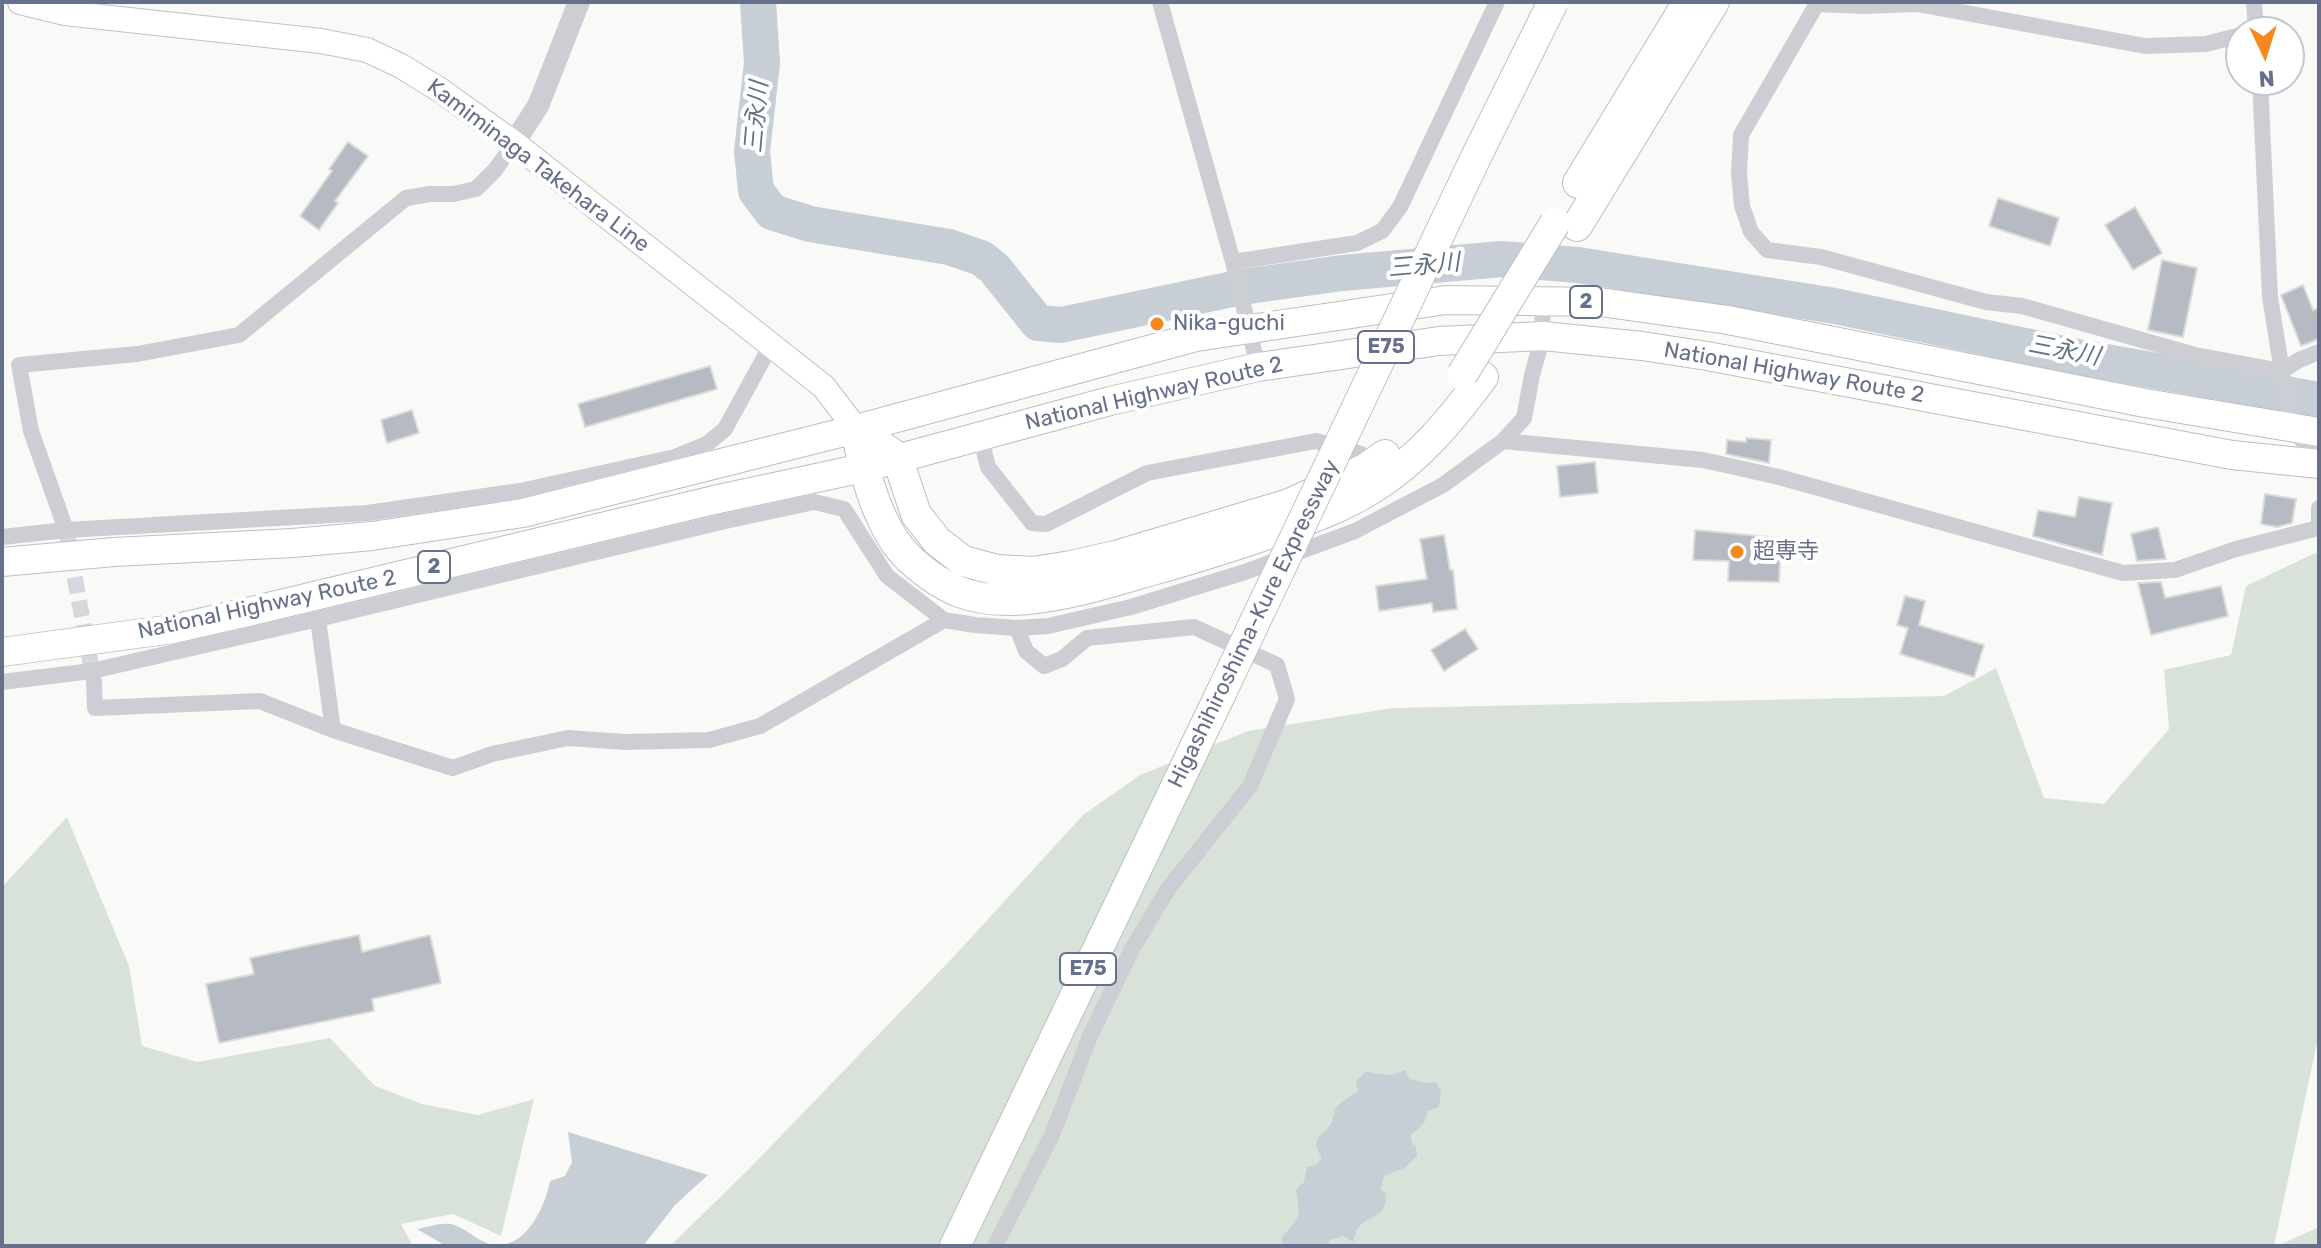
<!DOCTYPE html>
<html>
<head>
<meta charset="utf-8">
<style>
  body { margin:0 }
  #map { position:relative; width:2321px; height:1248px; overflow:hidden; background:#f9faf7; font-family:Rubik,sans-serif }
  canvas { display:block }
  .frame { position:absolute; inset:0; border:4px solid #66708b; pointer-events:none }
  .north { position:absolute; left:2225px; top:16px; width:80px; height:80px; box-sizing:border-box; background:#fff; border:2px solid #c2c6d1; border-radius:50%; rotate:176deg; font-size:22px; font-weight:700; line-height:32px; text-align:center; color:#66708b }
  .north::after { content:''; display:block; margin:auto; width:28px; height:36px; background:#f5891d; clip-path:polygon(50% 0,100% 100%,50% 72%,0 100%) }
</style>
</head>
<body>
<div id="map">
<canvas width="2321" height="1248"></canvas>
<div class="frame"></div>
<div class="north">N</div>
</div>
<script>
const context = document.querySelector('canvas').getContext('2d');
context.lineJoin = 'round';
function fill(path, color) {
  context.fillStyle = color;
  context.fill(path, 'evenodd');
}
function stroke(path, color, width, dash) {
  context.strokeStyle = color;
  context.lineWidth = width;
  context.lineCap = dash ? 'butt' : 'round';
  context.setLineDash(dash || []);
  context.stroke(path);
}
function write(font, color, halo, rows, align = 'center') {
  context.font = font + ' Rubik,"Noto Sans JP",sans-serif';
  context.lineWidth = 8;
  context.setLineDash([]);
  context.textBaseline = 'middle';
  context.strokeStyle = halo;
  context.fillStyle = color;
  for (const [text, x, y, turn = 0] of rows) {
    context.save();
    context.translate(x, y);
    context.rotate((+turn || 0) * Math.PI / 180);
    context.textAlign = isNaN(turn) ? turn : align;
    if (halo) context.strokeText(text, 0, 0);
    context.fillText(text, 0, 0);
    context.restore();
  }
}
fill(new Path2D(`
  M2315,553L2319,555V1033L2274,1246H670L749,1169L958,952L1083,815L1140,775L1248,731L1393,708L1944,696L1996,668L2044,798L2104,804L2169,729L2164,670L2231,655L2246,586Z
  M67,817L129,966L142,1046L197,1062L330,1038L375,1086L422,1104L478,1115L534,1099L501,1236L453,1214L401,1224L413,1246H2V887Z
  M2319,1227V1246H2277Z`), '#d9e2d8');
fill(new Path2D(`
  M1405,1070L1410,1079L1426,1083L1436,1082L1441,1091L1439,1107L1427,1111C1426,1124 1422,1127 1411,1134V1142L1416,1146L1417,1156L1404,1168L1384,1176L1381,1189L1386,1194C1386,1221 1369,1213 1357,1229C1357,1230 1353,1241 1353,1242L1343,1236L1330,1240L1326,1246H1282V1237C1300,1216 1301,1219 1296,1190L1304,1182L1307,1167L1316,1165L1322,1158C1310,1139 1319,1139 1330,1125C1334,1120 1333,1111 1337,1107C1342,1101 1352,1095 1358,1091L1356,1081L1366,1071C1381,1075 1391,1077 1405,1070Z
  M568,1132L708,1175L675,1205L643,1246H446L417,1229C428,1227 444,1221 455,1225C468,1230 478,1242 494,1245C527,1248 545,1206 550,1181L565,1176L572,1162Z`), '#c8ced6');
stroke(new Path2D(`
  M758,2L762,63L752,151L756,191L772,212L810,224L949,247L981,258L994,268L1038,323L1061,325L1242,287L1342,273L1502,259L1578,265L1835,306L2078,357L2319,400`), '#c8ced6', 36);
const building = new Path2D(`
  M348,142L368,156L335,201L338,203L319,230L300,216L332,171L329,169Z
  M1998,198L2059,218L2050,246L1989,226Z
  M2135,207L2162,253L2133,270L2105,225Z
  M2162,260L2197,268L2183,337L2148,330Z
  M2303,285L2313,310L2319,308V339L2301,346L2281,295Z
  M710,366L717,389L585,427L578,404Z
  M412,410L419,433L387,443L381,420Z
  M1746,438L1771,440L1769,463L1726,454L1727,440L1746,442Z
  M1595,462L1598,493L1560,497L1557,466Z
  M2265,494L2296,499L2292,523L2277,527L2261,524Z
  M2079,497L2112,503L2102,555L2033,536L2038,510L2075,517Z
  M2158,527L2166,559L2137,561L2131,534Z
  M1695,530L1781,538L1779,582L1728,581L1729,561L1693,560Z
  M1444,535L1450,570H1453L1457,609L1433,612L1432,603L1379,611L1376,586L1427,579L1420,539Z
  M2161,582L2165,598L2221,586L2228,616L2151,635L2138,583Z
  M1905,596L1925,601L1919,625L1984,645L1974,677L1900,654L1908,628L1897,625Z
  M1465,629L1478,649L1444,671L1431,650Z
  M359,935L362,952L430,935L441,983L372,999L374,1011L219,1043L206,984L254,974L250,958Z`);
fill(building, '#b6bac3');
stroke(building, '#dbdcd9', 2);
stroke(new Path2D(`
  M66,530L94,682`), '#d4d8dc', 16, [16, 8]);
const secondary = new Path2D(`
  M20,2L65,13L321,41L367,50L401,66L440,90L514,143L771,345L824,387L856,429`);
const trunk = new Path2D(`
  M2,562L114,552L293,543L372,536L523,513L856,429L1196,337L1446,300L1600,302L1728,320L2145,403L2319,432
  M2,652L173,629L252,611L714,500L863,468L1110,401L1258,367L1439,341L1543,336L1642,346L1707,356L2232,455L2319,464`);
const motorway = new Path2D(`
  M1578,183L1688,2
  M1577,226L1714,2
  M856,429C862,463 872,502 889,532C902,557 932,580 957,591C979,600 1005,601 1028,599C1071,595 1111,582 1152,570C1189,560 1226,548 1262,536C1301,522 1338,510 1373,488C1419,459 1451,420 1483,377
  M856,429L897,457L916,514L937,541L963,561L997,570L1033,572L1071,566L1115,556L1289,504L1367,468L1385,455
  M955,1246L1221,693`);
stroke(secondary, '#bec1c8', 26);
stroke(trunk, '#bcbec3', 30);
stroke(motorway, '#bcbec3', 32);
stroke(new Path2D(`
  M1160,2L1233,262L1258,367
  M1818,2L1741,135L1739,173L1742,206L1751,232L1767,250L1821,257L1986,302L2022,306L2195,355L2282,371L2299,360L2319,352
  M2254,2L2256,32
  M1817,4L1865,6L1917,4L2145,46L2206,44L2241,35
  M2260,80L2270,297L2291,427L2319,460
  M1233,262L1357,243L1382,231L1400,207L1497,2
  M980,435L988,467L1032,523L1046,524L1147,473L1316,441L1361,454
  M1503,441L1703,460L1779,477L2123,573L2175,570L2236,549L2318,528
  M2319,508V529
  M66,530L31,431L19,365L137,354L239,335L406,198L430,194H453L476,189L495,170L514,143
  M2,537L66,530L367,513L520,491L675,457L707,444L725,429L771,345
  M318,619L333,730
  M2,682L92,671L318,619L721,522L814,502L844,509L887,576L944,620L975,625L1017,628L1048,626L1131,607L1245,572L1355,531L1443,485L1503,441L1524,418L1532,375L1543,336L1542,301
  M94,683L95,708L260,701L333,730L453,768L492,754L568,738L625,742L709,740L760,726L944,620
  M995,1246L1052,1135L1090,1036L1132,949L1168,889L1250,786L1287,699L1277,665L1194,627L1087,638L1062,659L1044,666L1026,651L1017,628`), '#ccced3', 16);
stroke(new Path2D(`
  M514,143L538,106L579,2`), '#ccced3', 22);
stroke(secondary, '#fff', 24);
stroke(trunk, '#fff', 28);
stroke(motorway, '#fff', 30);
const motorwayBridge = new Path2D(`
  M1462,375L1555,223
  M1221,693L1477,155L1553,2`);
stroke(motorwayBridge, '#bcbec3', 32, []);
stroke(motorwayBridge, '#fff', 30);
for (const [x, y, r, color] of [
  [1157,324,8,"#f5891d"],
  [1737,552,8,"#f5891d"]
]) {
  const dot = new Path2D();
  dot.arc(x, y, r, 0, 2 * Math.PI);
  context.fillStyle = color;
  context.fill(dot);
  stroke(dot, '#fff', 3);
}
for (const [x, y, w] of [
  [1586,302,32],
  [1386,347,56],
  [434,567,32],
  [1088,969,56]
]) {
  const box = new Path2D();
  box.roundRect(x - w / 2, y - 16, w, 32, 6);
  context.fillStyle = '#fff';
  context.fill(box);
  stroke(box, '#66708b', 2);
}
write('bold 20px', '#66708b', null, [
  ["2",1586,302],
  ["E75",1386,347],
  ["2",434,567],
  ["E75",1088,969]
]);
write('22px', '#66708b', '#fff', [
  ["Kamiminaga Takehara Line",538,166,37],
  ["National Highway Route 2",1794,373,10],
  ["National Highway Route 2",1154,394,-13],
  ["National Highway Route 2",267,605,-12],
  ["Higashihiroshima-Kure Expressway",1254,624,-64]
]);
write('22px', '#66708b', '#fff', [
  ["Nika-guchi",1173,324],
  ["超専寺",1753,552]
], 'left');
write('italic 24px', '#627386', '#fff', [
  ["三永川",757,117,-85],
  ["三永川",1424,266,-5],
  ["三永川",2064,351,11]
]);
</script>
</body>
</html>
